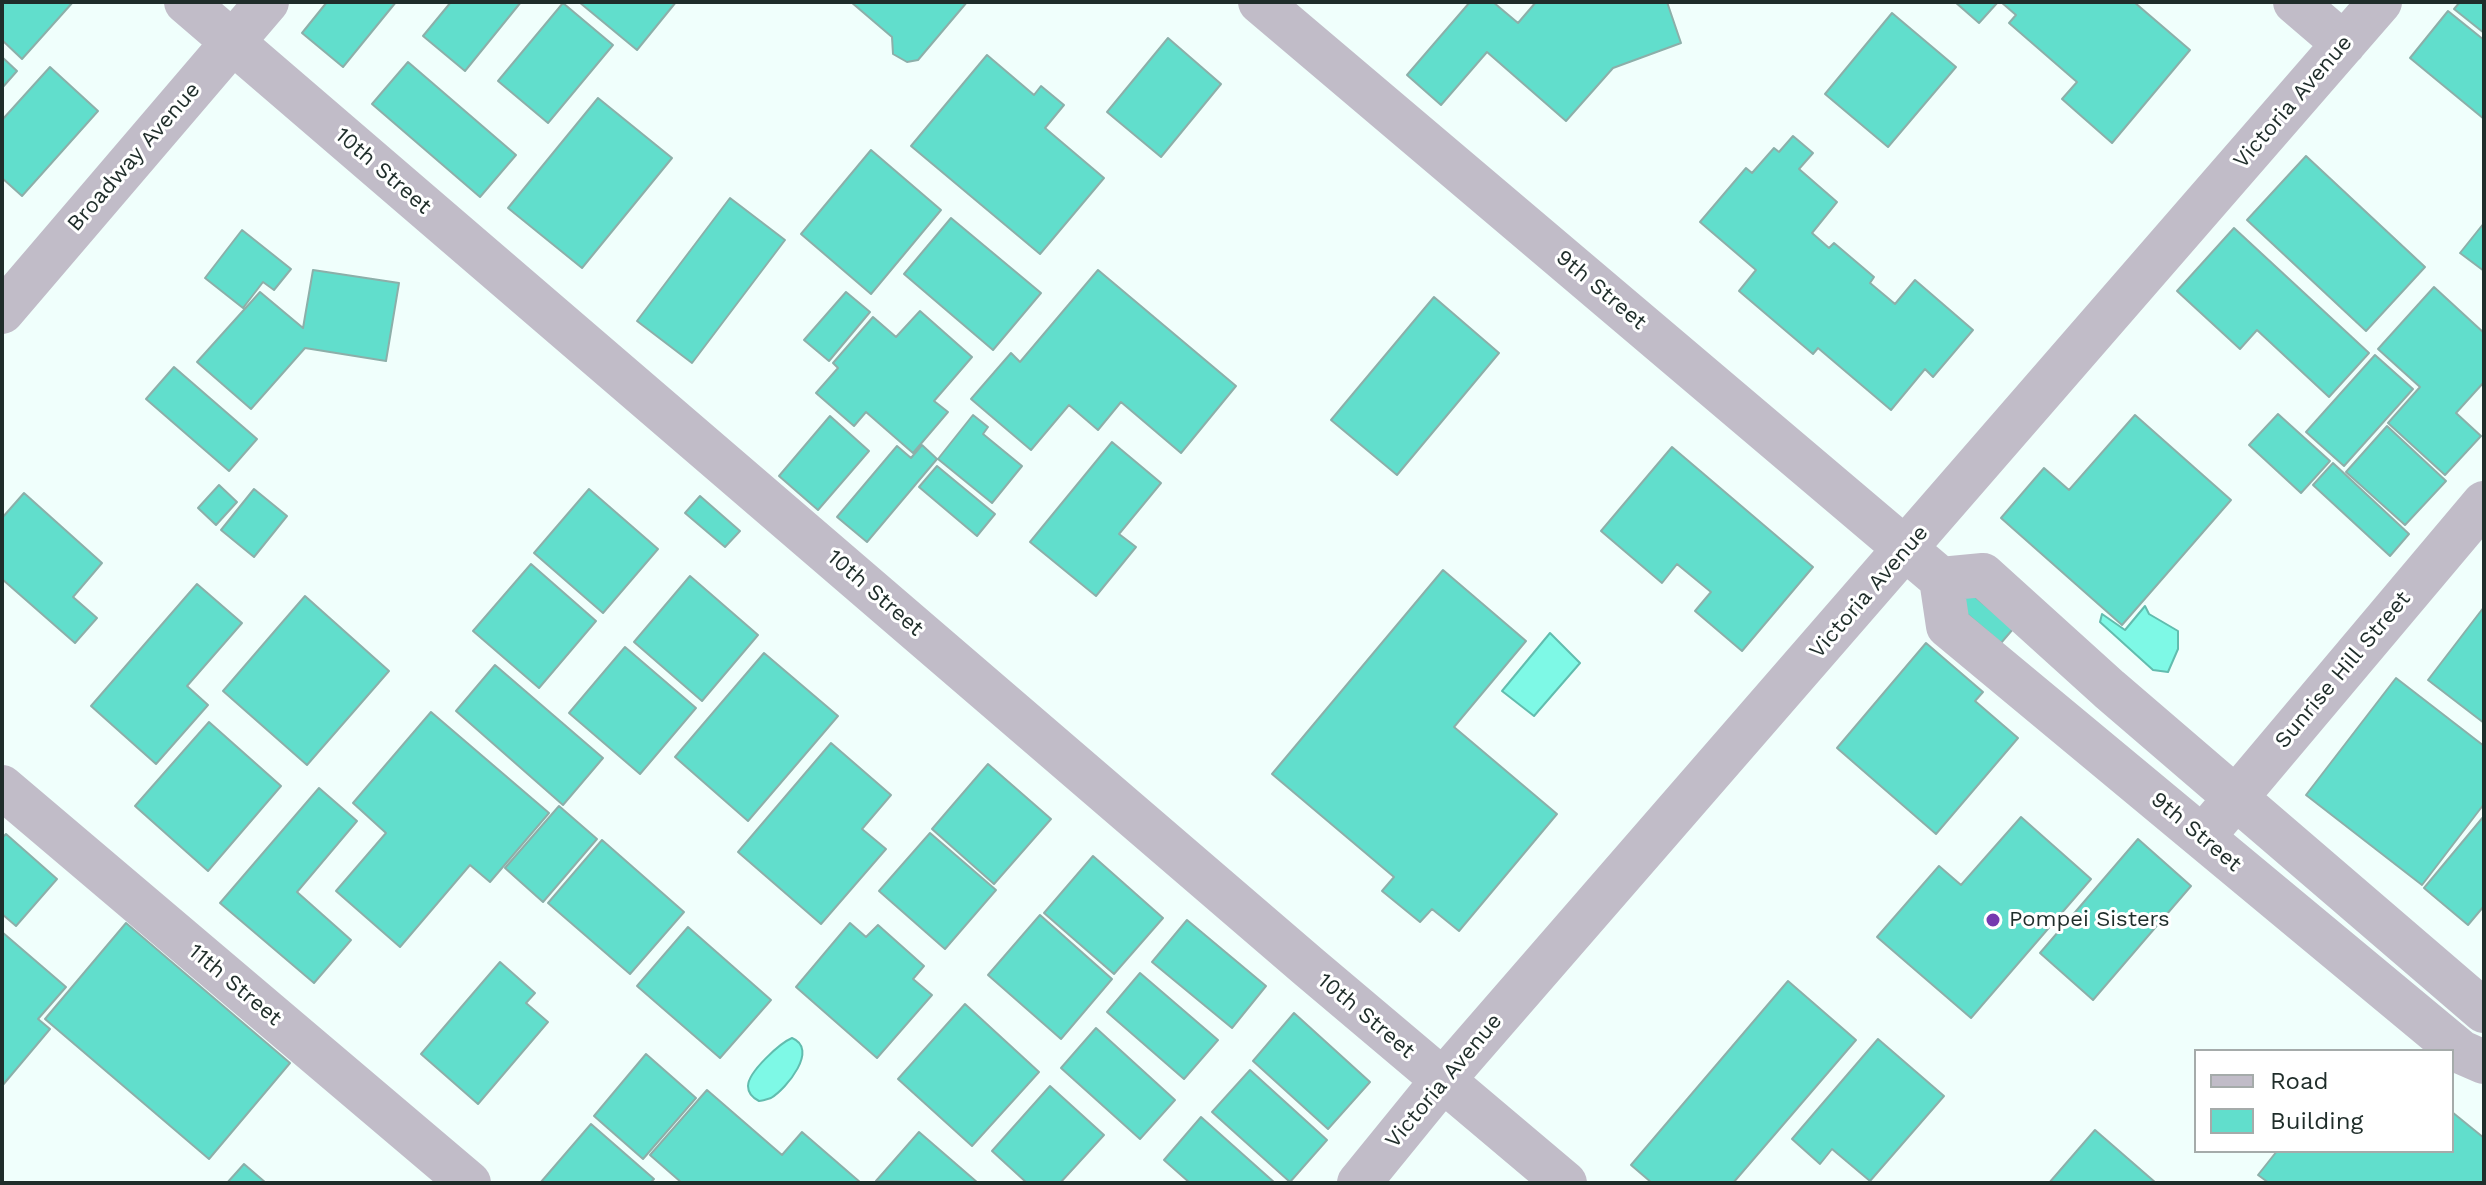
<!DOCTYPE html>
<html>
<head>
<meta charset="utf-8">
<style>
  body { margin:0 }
  #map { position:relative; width:2486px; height:1185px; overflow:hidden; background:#f0fffc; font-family:"Work Sans",sans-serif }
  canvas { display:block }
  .frame { position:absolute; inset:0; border:4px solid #1f2d2a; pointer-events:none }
  .legend { position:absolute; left:2194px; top:1049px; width:260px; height:104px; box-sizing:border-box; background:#fff; border:2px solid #a5abaa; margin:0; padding:10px 14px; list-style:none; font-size:24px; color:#1f2d2a }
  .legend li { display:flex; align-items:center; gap:16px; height:40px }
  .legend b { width:40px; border:2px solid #a5abaa }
</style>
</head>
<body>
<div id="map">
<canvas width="2486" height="1185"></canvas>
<div class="frame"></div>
<ul class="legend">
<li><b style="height:10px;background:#c1bcc8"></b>Road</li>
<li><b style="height:22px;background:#61decc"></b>Building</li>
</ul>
</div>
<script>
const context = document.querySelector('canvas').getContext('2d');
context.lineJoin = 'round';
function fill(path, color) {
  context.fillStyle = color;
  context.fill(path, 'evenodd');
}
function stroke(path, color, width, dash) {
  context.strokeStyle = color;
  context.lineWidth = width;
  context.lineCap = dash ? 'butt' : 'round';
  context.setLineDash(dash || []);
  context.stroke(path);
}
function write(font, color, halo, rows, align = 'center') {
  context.font = font + ' "Work Sans",sans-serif';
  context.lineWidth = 6;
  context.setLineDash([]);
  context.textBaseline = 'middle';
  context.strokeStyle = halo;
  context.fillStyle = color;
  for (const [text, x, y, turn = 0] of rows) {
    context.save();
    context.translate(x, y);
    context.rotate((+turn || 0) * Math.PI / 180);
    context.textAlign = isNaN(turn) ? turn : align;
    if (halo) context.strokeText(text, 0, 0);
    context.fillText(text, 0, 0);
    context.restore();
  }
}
const water = new Path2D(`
  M2145,606L2149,614L2178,631V649L2168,672L2153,670L2100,622L2102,614L2125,630Z
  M1550,633L1580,663L1534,716L1502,691Z
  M792,1038C819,1049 787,1088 771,1098C768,1099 762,1101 759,1101C753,1098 748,1093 748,1086C748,1072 780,1043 792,1038Z`);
fill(water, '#7ef9e6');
stroke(water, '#62bcae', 2);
const building = new Path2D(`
  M2,2H73L22,59L2,40Z
  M327,2H396L343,67L302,33Z
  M451,2H521L465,71L423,36Z
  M579,2H676L637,50Z
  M851,2H967L918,60L907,62L893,54L892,37Z
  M1470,2H1493L1518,23L1536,2H1667L1681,43L1613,68L1566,121L1487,52L1441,105L1407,75Z
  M1955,2H1998L1979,23Z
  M2001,2H2134L2190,50L2112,143L2062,99L2077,82L2009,23L2016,15Z
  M2460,2H2484V33L2454,9Z
  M563,3L613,45L548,123L498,81Z
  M2448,11L2484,40V119L2410,58Z
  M1892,13L1956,67L1888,147L1825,94Z
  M1168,38L1221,84L1161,157L1107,112Z
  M987,55L1034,95L1041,86L1064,105L1045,128L1104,178L1040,254L911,146Z
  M2,57L17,71L2,88Z
  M408,62L516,155L480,197L372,104Z
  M50,67L98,111L22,196L2,178V120Z
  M598,98L672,158L582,268L508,208Z
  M1793,136L1813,153L1799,169L1837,202L1812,233L1829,248L1834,243L1874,277L1870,283L1895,304L1915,280L1973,330L1933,377L1925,369L1891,410L1818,348L1813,354L1739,291L1756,270L1700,222L1746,168L1752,173L1774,148L1779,152Z
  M871,150L941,210L871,294L801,234Z
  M2306,156L2425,267L2366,331L2247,220Z
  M730,198L785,240L692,363L637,321Z
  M951,218L1041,293L993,350L904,274Z
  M2484,223V271L2460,253Z
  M2234,228L2369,353L2329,397L2257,330L2240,349L2177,291Z
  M242,230L291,269L274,290L263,282L243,308L205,278Z
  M313,270L399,283L386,361L305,348L251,409L197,362L260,292L303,328Z
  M1098,270L1236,386L1181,453L1121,402L1098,430L1069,405L1031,450L971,399L1011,353L1020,362Z
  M2434,287L2484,333V382L2456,413L2481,436L2445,475L2388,423L2420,387L2378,349Z
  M846,292L870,312L829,361L804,340Z
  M1434,297L1499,353L1397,475L1331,420Z
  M920,311L972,357L934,401L948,412L913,453L866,412L854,426L816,393L838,368L833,363L873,317L896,337Z
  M2375,355L2413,389L2344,466L2306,432Z
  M174,367L257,439L229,471L146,399Z
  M2278,414L2330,461L2301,493L2249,445Z
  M973,415L988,427L983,434L1022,466L992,503L938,459Z
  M2135,415L2231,500L2122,625L2001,518L2044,468L2069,490Z
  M830,416L869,451L818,510L779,476Z
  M2387,426L2446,481L2405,525L2346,472Z
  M1112,442L1161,483L1119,534L1136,547L1096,596L1030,542Z
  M922,445L937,459L867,542L837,517L897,446L911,458Z
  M1672,447L1813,567L1742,651L1695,611L1711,592L1677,564L1662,583L1601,531Z
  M2333,463L2409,534L2390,556L2313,485Z
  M937,466L995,514L977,536L919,487Z
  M219,485L237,502L216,525L198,508Z
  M254,489L287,516L254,557L221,530Z
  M589,489L658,549L603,613L534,553Z
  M24,493L102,563L73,597L97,618L75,643L2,579V518Z
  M700,496L740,531L725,547L685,513Z
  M531,564L596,621L539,688L473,631Z
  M1443,570L1526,641L1454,727L1557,814L1459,931L1432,909L1420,922L1382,891L1394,877L1272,774Z
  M690,576L758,635L702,701L634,642Z
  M1959,583L2013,629L2001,643L1948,598Z
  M197,584L242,623L187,686L208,705L156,764L91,706Z
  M305,596L389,671L307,765L223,691Z
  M2484,607V723L2428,680Z
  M1926,643L1983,692L1975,701L2018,738L1936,834L1837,748Z
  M625,647L696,708L640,774L569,713Z
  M764,653L838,716L748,821L675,757Z
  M495,665L603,758L563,805L456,711Z
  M2396,678L2484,746V804L2422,885L2306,795Z
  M431,712L549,813L490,882L470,865L400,947L336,891L386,833L353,803Z
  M209,722L281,786L208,871L135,806Z
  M831,743L891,795L862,829L886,849L821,924L738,852Z
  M988,764L1051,819L994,884L932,829Z
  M319,788L357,821L297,892L351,940L314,983L220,903Z
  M559,806L597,839L543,902L505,868Z
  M2484,816V906L2468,925L2424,888Z
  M2021,817L2091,879L1971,1018L1877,937L1939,866L1961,885Z
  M930,833L996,890L945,949L879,891Z
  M6,834L57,879L16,926L2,914V838Z
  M2138,839L2191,886L2093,1000L2040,953Z
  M602,840L684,912L630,974L548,903Z
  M1093,856L1163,918L1114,974L1044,913Z
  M1040,915L1112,979L1061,1039L988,975Z
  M1187,920L1266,986L1232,1028L1152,962Z
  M126,923L290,1063L209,1159L45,1019Z
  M850,923L866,937L878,925L924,966L913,979L932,995L877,1058L796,987Z
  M688,927L771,1000L720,1058L637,986Z
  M2,932L66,987L38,1019L50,1029L2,1086Z
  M500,962L535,993L526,1003L548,1022L478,1104L421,1054Z
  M1140,973L1218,1040L1184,1079L1107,1012Z
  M1788,981L1856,1040L1733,1183H1652L1631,1165Z
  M965,1004L1039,1072L972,1146L898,1079Z
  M1294,1013L1370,1082L1328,1129L1253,1061Z
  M1096,1028L1175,1100L1140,1139L1061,1068Z
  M1878,1039L1944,1096L1870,1181L1832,1149L1820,1164L1792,1139Z
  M646,1054L696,1098L643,1159L594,1116Z
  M1250,1070L1327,1140L1290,1182L1212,1112Z
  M1050,1086L1104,1135L1060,1183H1027L992,1151Z
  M707,1090L782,1155L802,1132L861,1183H682L650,1155Z
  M2452,1112L2484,1138V1183H2269L2258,1175L2277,1151H2452Z
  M1201,1117L1275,1183H1190L1164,1160Z
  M591,1124L654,1179L650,1183L541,1182Z
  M2095,1130L2156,1183H2049Z
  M919,1132L978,1183L876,1181Z
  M244,1164L266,1183H227Z`);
fill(building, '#61decc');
stroke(building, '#8cafa9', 2);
stroke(new Path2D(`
  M186,2L1309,967L1565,1183
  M1260,2L1941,579L1948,626L2461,1052L2484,1062
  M2295,2L2344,44
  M2,312L267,2
  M1941,579L1983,575L2109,689L2484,1011
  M2,787L469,1183
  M2217,820L2484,503
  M1359,1183L1442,1081L2380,2`), '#c1bcc8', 44);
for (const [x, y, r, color] of [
  [1993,920,8,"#7539af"]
]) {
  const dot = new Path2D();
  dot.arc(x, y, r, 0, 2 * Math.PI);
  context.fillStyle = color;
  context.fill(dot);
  stroke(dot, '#fff', 3);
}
write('22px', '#1f2d2a', '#fff', [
  ["Victoria Avenue",2293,102,-49],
  ["Broadway Avenue",134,157,-49],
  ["10th Street",383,171,41],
  ["9th Street",1601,290,40],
  ["Victoria Avenue",1869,592,-49],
  ["10th Street",875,593,41],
  ["Sunrise Hill Street",2343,670,-50],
  ["9th Street",2196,832,40],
  ["11th Street",235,985,40],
  ["10th Street",1366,1016,40],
  ["Victoria Avenue",1444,1081,-50]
]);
write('22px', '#1f2d2a', '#fff', [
  ["Pompei Sisters",2009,920]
], 'left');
</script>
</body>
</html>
